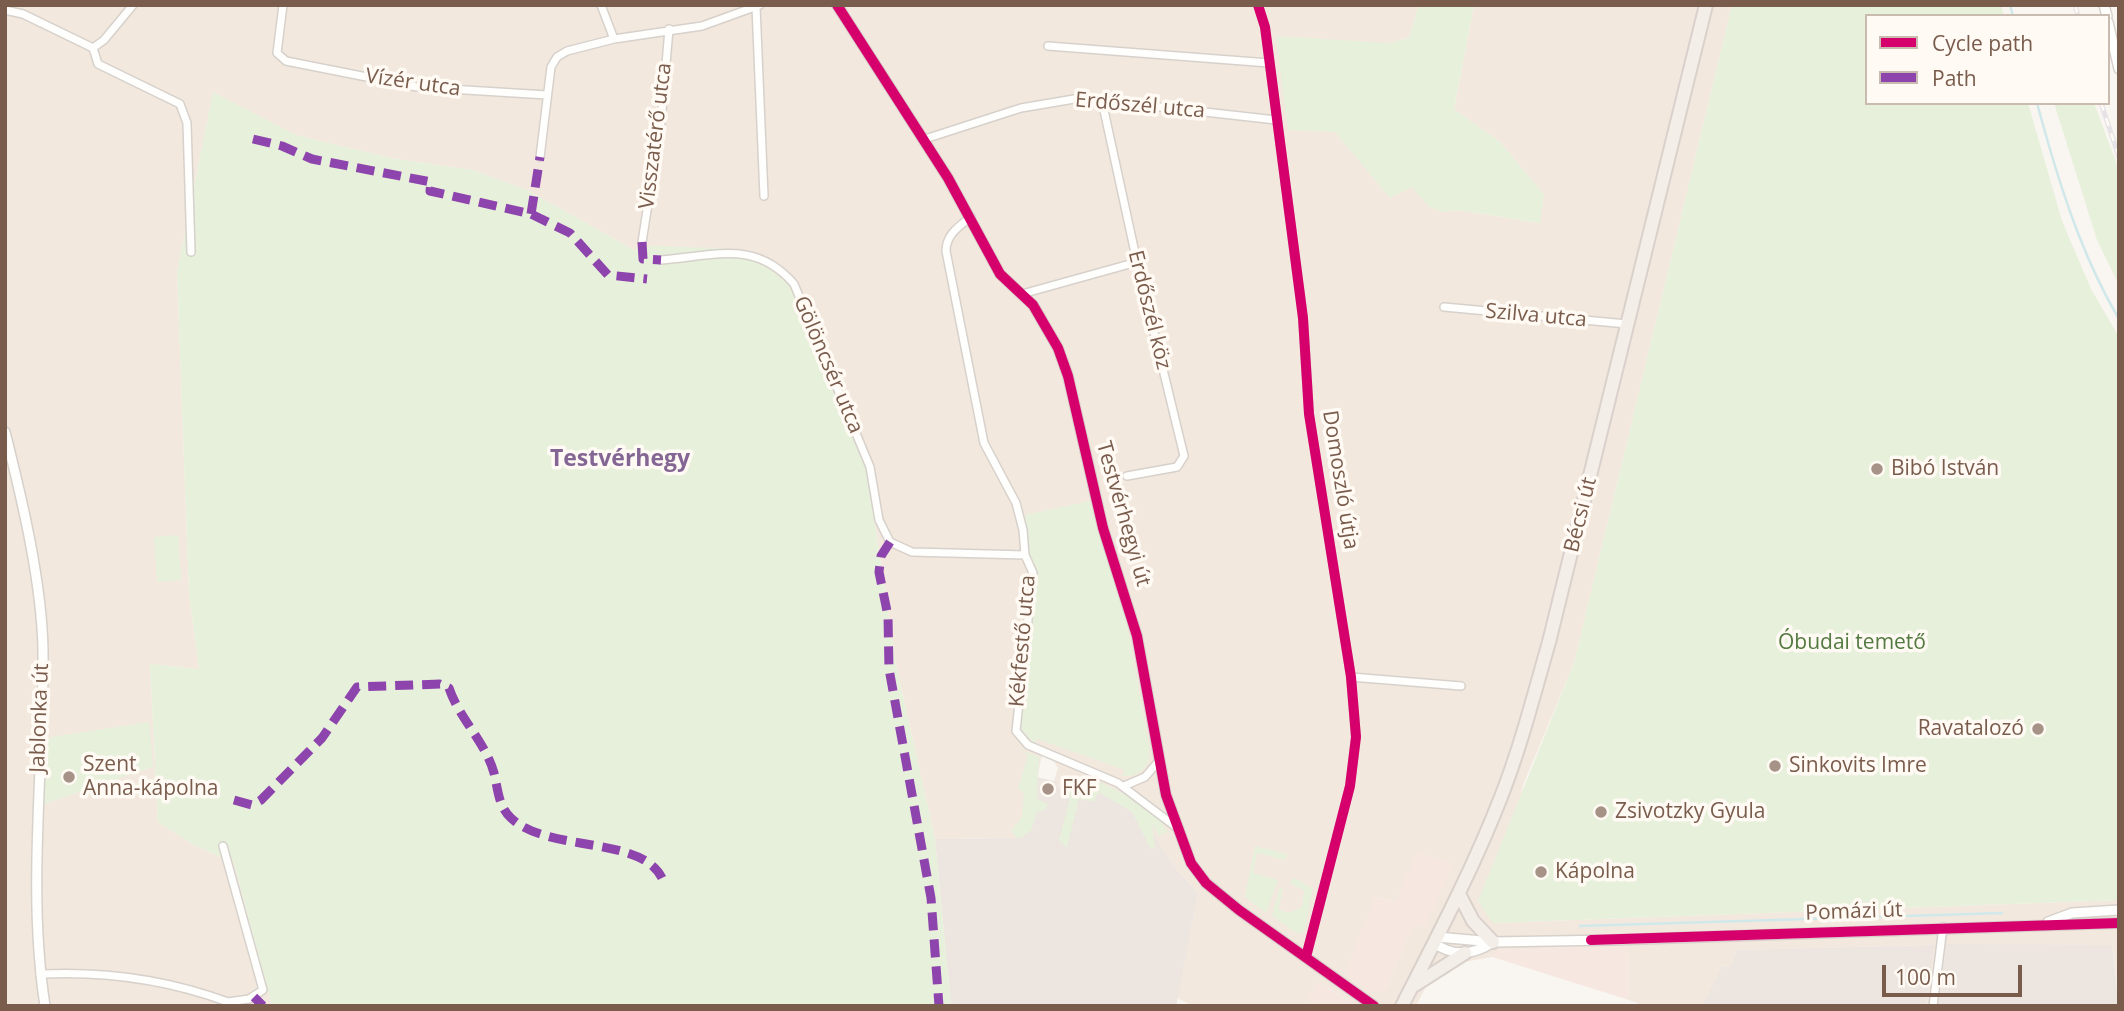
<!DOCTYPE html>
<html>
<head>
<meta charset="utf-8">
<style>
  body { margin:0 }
  #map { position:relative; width:2124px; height:1011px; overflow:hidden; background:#f9f5f0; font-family:"Open Sans",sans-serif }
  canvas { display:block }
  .frame { position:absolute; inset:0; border:7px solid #7a5c4d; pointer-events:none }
  .legend { position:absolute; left:1865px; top:14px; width:245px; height:91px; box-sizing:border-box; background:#fffaf3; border:2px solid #cabbb1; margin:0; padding:9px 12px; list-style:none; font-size:21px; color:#7a5c4d }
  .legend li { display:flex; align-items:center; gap:14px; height:35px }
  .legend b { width:35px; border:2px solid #cabbb1 }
  .scale { position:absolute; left:1882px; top:965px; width:140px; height:32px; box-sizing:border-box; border:4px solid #7a5c4d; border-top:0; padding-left:9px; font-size:21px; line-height:24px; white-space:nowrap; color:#7a5c4d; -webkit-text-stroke:5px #fffaf3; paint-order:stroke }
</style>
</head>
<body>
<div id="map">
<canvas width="2124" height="1011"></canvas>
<div class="frame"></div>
<ul class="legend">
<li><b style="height:9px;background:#d6006c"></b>Cycle path</li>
<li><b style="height:9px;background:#8e44ad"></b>Path</li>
</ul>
<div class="scale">100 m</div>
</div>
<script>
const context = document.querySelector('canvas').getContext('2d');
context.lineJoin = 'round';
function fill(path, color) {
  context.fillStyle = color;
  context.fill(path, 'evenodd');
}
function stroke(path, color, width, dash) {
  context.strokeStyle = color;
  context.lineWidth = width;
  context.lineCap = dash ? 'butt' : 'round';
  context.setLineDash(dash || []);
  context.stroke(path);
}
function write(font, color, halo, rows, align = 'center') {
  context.font = font + ' "Open Sans",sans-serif';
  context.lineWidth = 7;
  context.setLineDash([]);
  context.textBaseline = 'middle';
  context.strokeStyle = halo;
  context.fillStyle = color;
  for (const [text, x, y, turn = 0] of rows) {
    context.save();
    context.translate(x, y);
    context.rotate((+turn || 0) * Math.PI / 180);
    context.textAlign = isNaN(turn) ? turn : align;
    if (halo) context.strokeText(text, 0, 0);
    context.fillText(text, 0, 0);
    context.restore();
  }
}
fill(new Path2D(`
  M5,5H1419L1409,38L1388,43L1443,212L1458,210L1539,223L1544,195L1501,143L1454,110L1474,5H1732L1574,663L1523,785L1493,923L2119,900V998L2112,945H1946L1938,1006H1926L1933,945L1737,950L1730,967L1722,966L1702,1006H1645L1629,1000L1628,944L1498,951L1492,957L1458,963L1428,983L1416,1006H1357L1317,981L1305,1006H1193L1177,998L1198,893L1172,864L1139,809L1057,787L1058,782L1054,781L1058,768L1052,759L1042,756L1023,838L935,839L896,665L867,472L651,246L634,250L527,190L472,170L390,158L296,135L213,93L177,272L189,593L199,669L150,664L158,822L194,845L234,863L272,1006H5ZM1376,897L1395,902L1425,928L1413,925L1386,989Z`), '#f2e8de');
fill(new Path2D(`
  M1417,851L1454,864L1425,928L1413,925L1386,989L1376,994L1344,973L1375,897L1395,902Z
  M1628,944L1629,1000L1492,957L1497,951Z
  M1317,980L1331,990L1357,1006H1305Z`), '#f6e8e1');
fill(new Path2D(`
  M1037,777L1058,782L1057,787L1076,792L1079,782L1139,809L1172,864L1198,893L1176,1006H951L935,839L1023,838Z
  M1946,944L2112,945L2119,1006H1938Z
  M1934,945L1926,1006H1702L1722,966L1730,967L1737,950Z`), '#ede5e0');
fill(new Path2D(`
  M1419,5H1474L1454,109L1501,143L1544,195L1540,223L1458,210L1443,212L1429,207L1412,187L1390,198L1335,132L1288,130L1276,36L1388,43L1409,38Z
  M1732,5H2001L2004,16H1867V103H2028L2062,221L2091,289L2119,337V900L1493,923L1478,901L1574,663Z
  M213,92L296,135L390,158L472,170L527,190L634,250L651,246L720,248L765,265L791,287L867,472L896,665L935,839L951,1006H272L234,863L194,845L158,822L150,664L199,669L189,593L177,272Z
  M2054,103H2094L2119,170V285L2097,240Z
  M1090,501L1121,591L1149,746C1152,764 1143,777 1122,776L1125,770L1037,739L1035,743L1019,731L1031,603L1025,515Z
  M178,535L181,580L157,582L154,537Z
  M149,722L153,767L44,804L45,738Z
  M1023,751L1039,757L1037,799L1048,804L1045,810L1037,812L1031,831L1018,839L1011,831L1022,817L1024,794L1018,788L1028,756Z
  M1077,777H1090L1124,794L1120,789L1158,817L1170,835L1166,832L1159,836L1152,824L1155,848L1151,850L1132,812L1098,792L1094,802L1079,799L1067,848L1059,840L1069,802V785Z
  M1255,846L1287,854L1285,860L1257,853L1253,873L1278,880L1266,913L1245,897Z
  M1295,878L1313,889L1304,933H1296L1272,915L1280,887L1283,889L1278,909L1289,913L1302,907L1304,890L1289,883Z`), '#e7f0db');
stroke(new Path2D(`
  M2010,5L2013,16
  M2037,103C2057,177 2080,253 2119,319
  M1580,926L2002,913`), '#d0e8ea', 2.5);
const minor = new Path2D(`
  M283,5L277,53L286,61L417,87L547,95
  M601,5L614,39
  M1258,5L1265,27L1303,318L1309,414L1351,677L1356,737L1350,786L1306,957
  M756,7L764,196
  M5,10L23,14L93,48L98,64L180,104L187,123L191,252
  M1048,46L1269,63
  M93,48L104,40L133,5
  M1102,101L1137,262L1184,456L1177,467L1127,476
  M925,139L1021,108L1080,98L1276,120
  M540,157L551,67L557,57L567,51L614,39L702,26L760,5
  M971,217C959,226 946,235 946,251L984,443L1016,503L1023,530L1025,555L1033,573L1016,731L1028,745L1118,783L1176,827
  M642,242L661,122L669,29
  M661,260C715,256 755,239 794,284L870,467L879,520L890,542L912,552L1025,555
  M1022,294L1137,262
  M1444,307L1627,324
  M1351,677L1461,686
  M1124,786L1145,777L1158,762
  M223,846L263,990L249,999L228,1002L227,1006
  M40,974C103,971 169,980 228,1002
  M1933,1006L1943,927`);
const tertiary = new Path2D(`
  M837,5L948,178L1000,274L1033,305L1058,348L1068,376L1103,528L1137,636L1166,795L1191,863L1206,883L1239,910L1374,1006
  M2104,5L2107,16
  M2108,22L2119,69
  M5,432C22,499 42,583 43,651C44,770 27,888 45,1006
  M2048,922L2072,913L2119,910
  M1437,937L1493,942L1612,940L2119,923
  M1434,943C1453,957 1474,955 1493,942`);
const primary = new Path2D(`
  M1459,894L1473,921L1493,942
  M1415,985L1465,953
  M1402,1006C1437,937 1473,869 1501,797C1521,746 1534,694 1549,642L1706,5`);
stroke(minor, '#d7d1cb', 10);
stroke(tertiary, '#d7d1cb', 12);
stroke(primary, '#dad1cc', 16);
stroke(minor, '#fefefd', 7);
stroke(tertiary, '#fefefd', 9);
stroke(primary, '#f3eee8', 12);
const rail = new Path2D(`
  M2075,5L2078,16
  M2101,103L2119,157`);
stroke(rail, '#e6e3e7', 5);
stroke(rail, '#fffaf3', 2.5, [8]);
stroke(new Path2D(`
  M253,139L282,146L312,159L431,182L430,191L531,214L570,233L608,275L647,279
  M531,214L540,157
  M642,242L643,259L661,260
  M890,542L881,556L879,572L888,616L889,669L931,898L939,1006
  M234,800L252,805L261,800L322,738L357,687L440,684L449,688C459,718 486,743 494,773C498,789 498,806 511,818C548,853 640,835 662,878
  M254,997L263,1006`), '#8e44ad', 9, [18, 9]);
stroke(new Path2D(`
  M837,5L948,178L1000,274L1033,305L1058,348L1068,376L1103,528L1137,636L1166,795L1191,863L1206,883L1239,910L1374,1006
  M1258,5L1265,27L1303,318L1309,414L1351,677L1356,737L1350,786L1306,957
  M1591,940L2119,923`), '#d6006c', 10);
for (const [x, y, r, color] of [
  [1877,469,7,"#a69286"],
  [2038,729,7,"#a69286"],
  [1775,766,7,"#a69286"],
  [69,777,7,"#a69286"],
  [1048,789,7,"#a69286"],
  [1601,812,7,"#a69286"],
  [1541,872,7,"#a69286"]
]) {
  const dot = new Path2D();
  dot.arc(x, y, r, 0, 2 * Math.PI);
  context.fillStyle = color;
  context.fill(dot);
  stroke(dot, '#fffaf3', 2.5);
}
write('21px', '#7a5c4d', '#fffaf3', [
  ["Vízér utca",413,83,8],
  ["Erdőszél utca",1140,106,5],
  ["Visszatérő utca",656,136,-83],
  ["Erdőszél köz",1149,310,76],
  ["Szilva utca",1536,316,5],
  ["Gölöncsér utca",828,365,67],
  ["Domoszló útja",1340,480,81],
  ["Testvérhegyi út",1123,514,74],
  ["Bécsi út",1581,515,-76],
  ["Kékfestő utca",1023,641,-85],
  ["Jablonka út",40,718,-88],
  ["Pomázi út",1854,912,-2]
]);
write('21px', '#7a5c4d', '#fffaf3', [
  ["Bibó István",1891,469],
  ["Ravatalozó",2024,729,"right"],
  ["Szent",83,765],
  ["Anna-kápolna",83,789],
  ["Sinkovits Imre",1789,766],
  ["FKF",1062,789],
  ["Zsivotzky Gyula",1615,812],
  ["Kápolna",1555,872]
], 'left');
write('21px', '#537a41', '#fffaf3', [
  ["Óbudai temető",1852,643]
]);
write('bold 23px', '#846695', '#fffaf3', [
  ["Testvérhegy",620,459]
]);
</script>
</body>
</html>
